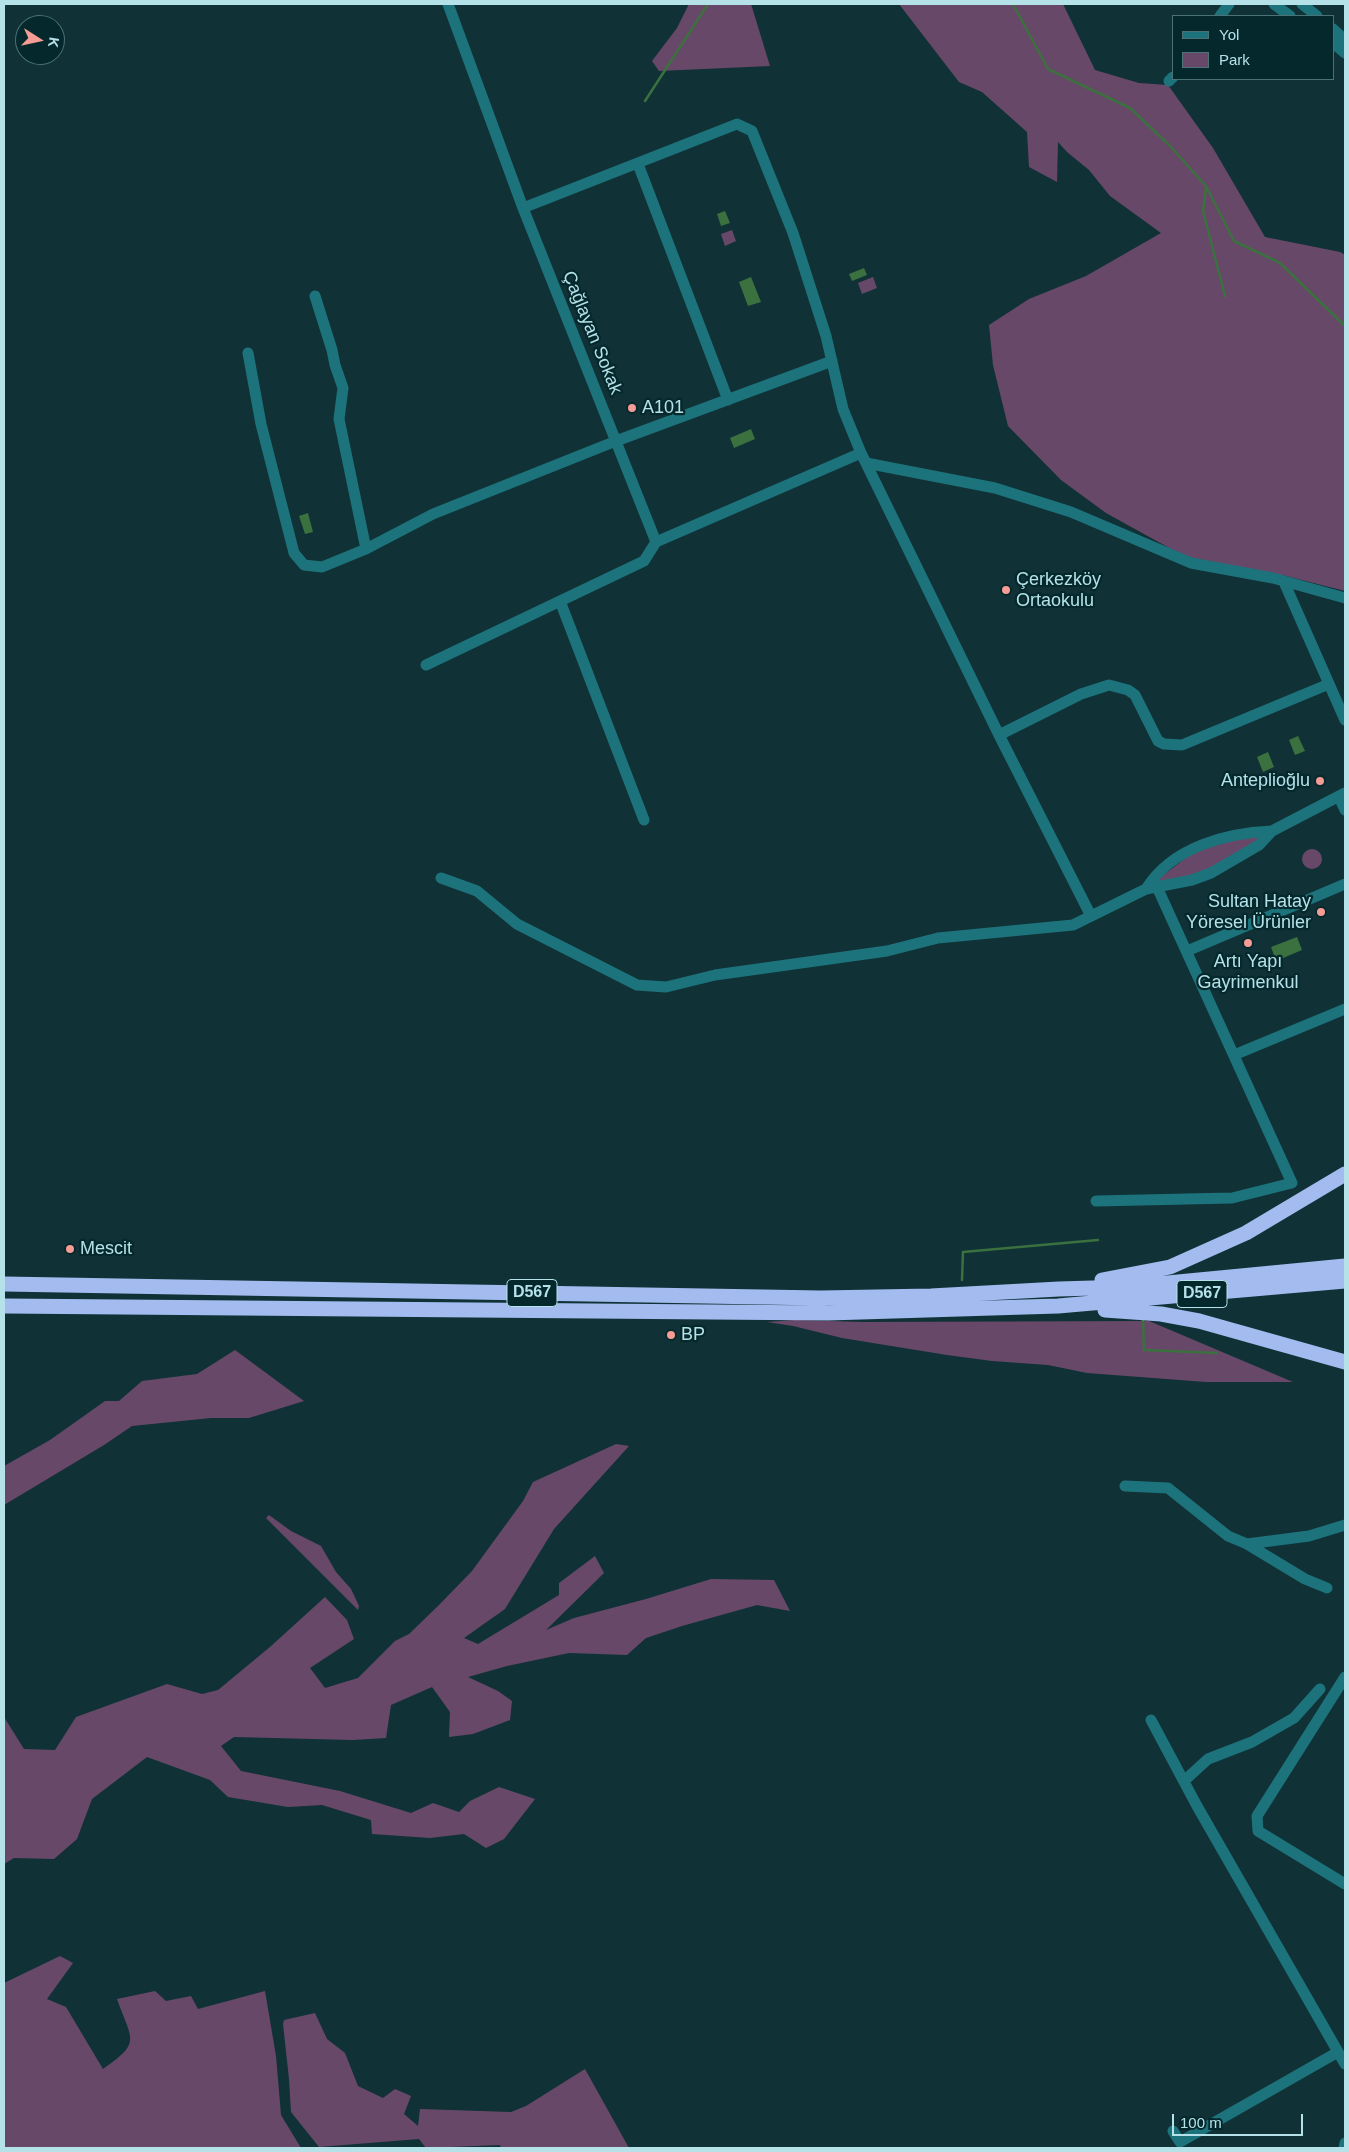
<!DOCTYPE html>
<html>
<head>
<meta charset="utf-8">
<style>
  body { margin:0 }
  #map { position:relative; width:1349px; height:2152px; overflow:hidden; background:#103236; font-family:Arial,sans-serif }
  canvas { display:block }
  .frame { position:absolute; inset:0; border:5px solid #b4e2e8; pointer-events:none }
  .legend { position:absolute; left:1172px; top:15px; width:162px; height:65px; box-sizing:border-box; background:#05282c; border:1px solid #4b7277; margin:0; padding:6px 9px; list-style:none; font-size:15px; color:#b4e2e8 }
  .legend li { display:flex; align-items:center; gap:10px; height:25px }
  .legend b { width:25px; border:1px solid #4b7277 }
  .north { position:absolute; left:15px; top:15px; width:50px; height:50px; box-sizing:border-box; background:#05282c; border:1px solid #4b7277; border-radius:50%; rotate:100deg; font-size:14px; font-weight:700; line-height:20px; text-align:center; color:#b4e2e8 }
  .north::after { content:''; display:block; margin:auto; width:18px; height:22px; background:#f59c94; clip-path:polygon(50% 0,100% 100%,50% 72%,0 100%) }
  .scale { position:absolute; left:1172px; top:2114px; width:131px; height:22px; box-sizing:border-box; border:2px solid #b4e2e8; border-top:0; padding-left:6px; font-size:15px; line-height:18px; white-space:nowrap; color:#b4e2e8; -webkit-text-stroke:4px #05282c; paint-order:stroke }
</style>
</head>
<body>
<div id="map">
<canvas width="1349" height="2152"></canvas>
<div class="frame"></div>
<ul class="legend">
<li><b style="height:6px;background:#1d737c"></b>Yol</li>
<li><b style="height:14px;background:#684869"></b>Park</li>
</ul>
<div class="north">K</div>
<div class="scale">100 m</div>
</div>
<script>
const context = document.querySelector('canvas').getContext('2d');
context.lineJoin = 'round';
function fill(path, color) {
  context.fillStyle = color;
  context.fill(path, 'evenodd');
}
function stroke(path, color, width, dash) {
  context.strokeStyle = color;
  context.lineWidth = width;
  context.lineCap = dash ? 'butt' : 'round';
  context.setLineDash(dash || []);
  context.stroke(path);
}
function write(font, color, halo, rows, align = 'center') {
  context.font = font + ' Arial,sans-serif';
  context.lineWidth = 4.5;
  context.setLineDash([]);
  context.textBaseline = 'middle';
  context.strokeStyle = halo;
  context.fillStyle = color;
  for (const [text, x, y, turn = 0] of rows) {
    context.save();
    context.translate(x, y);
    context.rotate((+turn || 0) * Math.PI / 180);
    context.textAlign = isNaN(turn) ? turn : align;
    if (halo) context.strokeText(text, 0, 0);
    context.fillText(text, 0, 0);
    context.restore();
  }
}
fill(new Path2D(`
  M689,4H751L770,66L659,71L652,61L677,28Z
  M899,4H1063L1095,70L1139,83L1168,85L1213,148L1265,237L1340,252L1345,255V591L1286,576L1191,560L1106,513L1061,480L1008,426L993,365L989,325L1029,299L1086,276L1161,233L1110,196L1089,170L1067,152L1058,142L1057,182L1029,167L1027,132L982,92L959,82Z
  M732,230L736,241L725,246L721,234Z
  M873,277L877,288L862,294L858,283Z
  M1259,834L1261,840L1204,873L1152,884L1197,849Z
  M1302 859a10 10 0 1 1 20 0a10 10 0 1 1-20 0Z
  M795,1320L863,1322L1149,1321L1293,1382H1206L1087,1373L1048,1365L992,1361L947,1355L842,1338L793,1326L767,1322Z
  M235,1350L304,1401L249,1418H211L132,1426L104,1445L4,1505V1466L50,1440L105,1401H119L142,1381L197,1374Z
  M616,1444L629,1446L554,1529L505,1609L464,1638L478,1644L559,1595V1583L595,1556L604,1573L546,1630L574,1618L646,1599L711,1579L774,1580L790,1611L757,1605L682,1626L646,1638L627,1655L569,1653L507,1666L468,1677L498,1691L512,1701L510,1720L473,1734L449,1737L450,1712L432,1687L391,1705L386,1738L353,1740L234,1737L221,1746L241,1771L340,1791L411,1813L433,1803L459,1812L470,1801L499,1787L535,1799L504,1839L486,1848L464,1834L430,1838L372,1834L371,1820L322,1805L288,1807L228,1797L210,1780L147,1757L92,1799L77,1839L54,1859L14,1858L4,1864V1717L24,1749L55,1750L76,1717L167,1684L202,1694L218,1690L270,1647L325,1597L347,1620L354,1639L310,1668L325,1688L358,1678L395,1641L409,1634L439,1605L472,1571L523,1501L533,1482Z
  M269,1515L291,1531L321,1546L336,1572L351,1589L359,1606L358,1610L266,1518Z
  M60,1956L73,1963L47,1999L66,2007L103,2069C142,2042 132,2041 117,1999L155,1991L166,2001L191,1996L198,2009L265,1991L276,2056L281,2115L301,2148H4V1983Z
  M315,2013L327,2039L345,2053L358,2086L383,2098L395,2089L411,2096L404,2114L418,2126L420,2109L511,2112L526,2106L585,2069L629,2148H501L500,2145L426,2148L419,2139L319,2147L291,2112L289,2079L283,2024L284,2020Z`), '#684869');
fill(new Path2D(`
  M725,211L730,223L721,226L717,214Z
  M864,268L867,275L852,281L849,274Z
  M751,277L761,302L748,306L739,282Z
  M751,429L755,439L734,448L730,438Z
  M308,513L313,532L305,534L299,516Z
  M1298,736L1305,751L1295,755L1289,740Z
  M1268,752L1274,767L1263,772L1257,757Z
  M1297,937L1302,950L1276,961L1271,947Z`), '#3b703f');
stroke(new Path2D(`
  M1013,4L1048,69L1130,108L1170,146L1206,186L1234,241L1280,263L1345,326
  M645,101L708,4
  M1206,187L1203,211L1225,296
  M962,1280L963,1252L1098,1240
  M1143,1319L1144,1350L1217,1353`), '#3b703f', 2.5);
stroke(new Path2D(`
  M448,4L523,208L656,542L861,453
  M1274,4L1290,16
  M1302,4L1317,16
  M1220,16L1229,4
  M1333,29L1345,40
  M1333,43L1345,53
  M1169,81L1173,77
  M638,164L728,400
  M523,208L737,124L752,131L793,233L826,336L843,409L861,453L999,735L1091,916
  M315,296L332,350L335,365L343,388L339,419L366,549
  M248,353L261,424L294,553L304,565L322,567L366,549L433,514L616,441L832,361
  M866,463L995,488L1071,512L1191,563L1273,578L1345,598
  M1284,582L1345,720
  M560,601L644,820
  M426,665L644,561L656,542
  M999,735L1081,694L1109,685L1128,690L1135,695L1158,741L1164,744L1182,745L1329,684
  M1339,797L1345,810
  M441,878L477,891L517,924L637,985L666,987L715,975L887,951L938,938L1073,925L1146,889L1192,880L1211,873L1259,845L1272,831L1345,793
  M1146,889C1172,847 1226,833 1272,831
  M1187,951L1345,884
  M1234,1055L1345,1009
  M1096,1201L1232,1198L1292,1183L1157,887
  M1125,1486L1168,1488L1228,1536L1247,1544L1305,1579L1327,1588
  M1247,1544L1309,1536L1345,1525
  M1345,1677L1257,1816L1258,1831L1345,1884
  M1151,1720L1197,1806L1345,2064
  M1184,1781L1208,1759L1252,1742L1294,1718L1320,1689
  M1173,2131L1180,2142L1338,2052
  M1344,2148L1345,2143`), '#1d737c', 11);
stroke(new Path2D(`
  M1102,1280L1170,1267L1246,1233L1345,1174
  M4,1284L821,1298L931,1296L1059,1289L1126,1287L1345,1266
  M4,1306L828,1313L1058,1306L1345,1281
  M1105,1310L1161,1314L1199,1321L1345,1362`), '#a3bbef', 15);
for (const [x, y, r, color] of [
  [632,408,5,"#f59c94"],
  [1006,590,5,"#f59c94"],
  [1320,781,5,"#f59c94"],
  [1321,912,5,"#f59c94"],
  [1248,943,5,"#f59c94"],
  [70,1249,5,"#f59c94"],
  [671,1335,5,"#f59c94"]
]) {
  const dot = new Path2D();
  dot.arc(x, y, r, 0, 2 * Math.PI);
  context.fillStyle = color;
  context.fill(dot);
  stroke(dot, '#05282c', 2);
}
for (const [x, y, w] of [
  [532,1293,50],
  [1202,1294,50]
]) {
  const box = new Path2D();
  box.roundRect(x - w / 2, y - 13.5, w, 27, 4);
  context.fillStyle = '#05282c';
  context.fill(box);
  stroke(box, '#b4e2e8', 1);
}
write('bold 16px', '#b4e2e8', null, [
  ["D567",532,1293],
  ["D567",1202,1294]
]);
write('18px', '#b4e2e8', '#05282c', [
  ["Çağlayan Sokak",592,333,68]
]);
write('18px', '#b4e2e8', '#05282c', [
  ["A101",642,408],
  ["Çerkezköy",1016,580],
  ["Ortaokulu",1016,601],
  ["Anteplioğlu",1310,781,"right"],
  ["Sultan Hatay",1311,902,"right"],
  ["Yöresel Ürünler",1311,923,"right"],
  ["Artı Yapı",1248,962,"center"],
  ["Gayrimenkul",1248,983,"center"],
  ["Mescit",80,1249],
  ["BP",681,1335]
], 'left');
</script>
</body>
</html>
